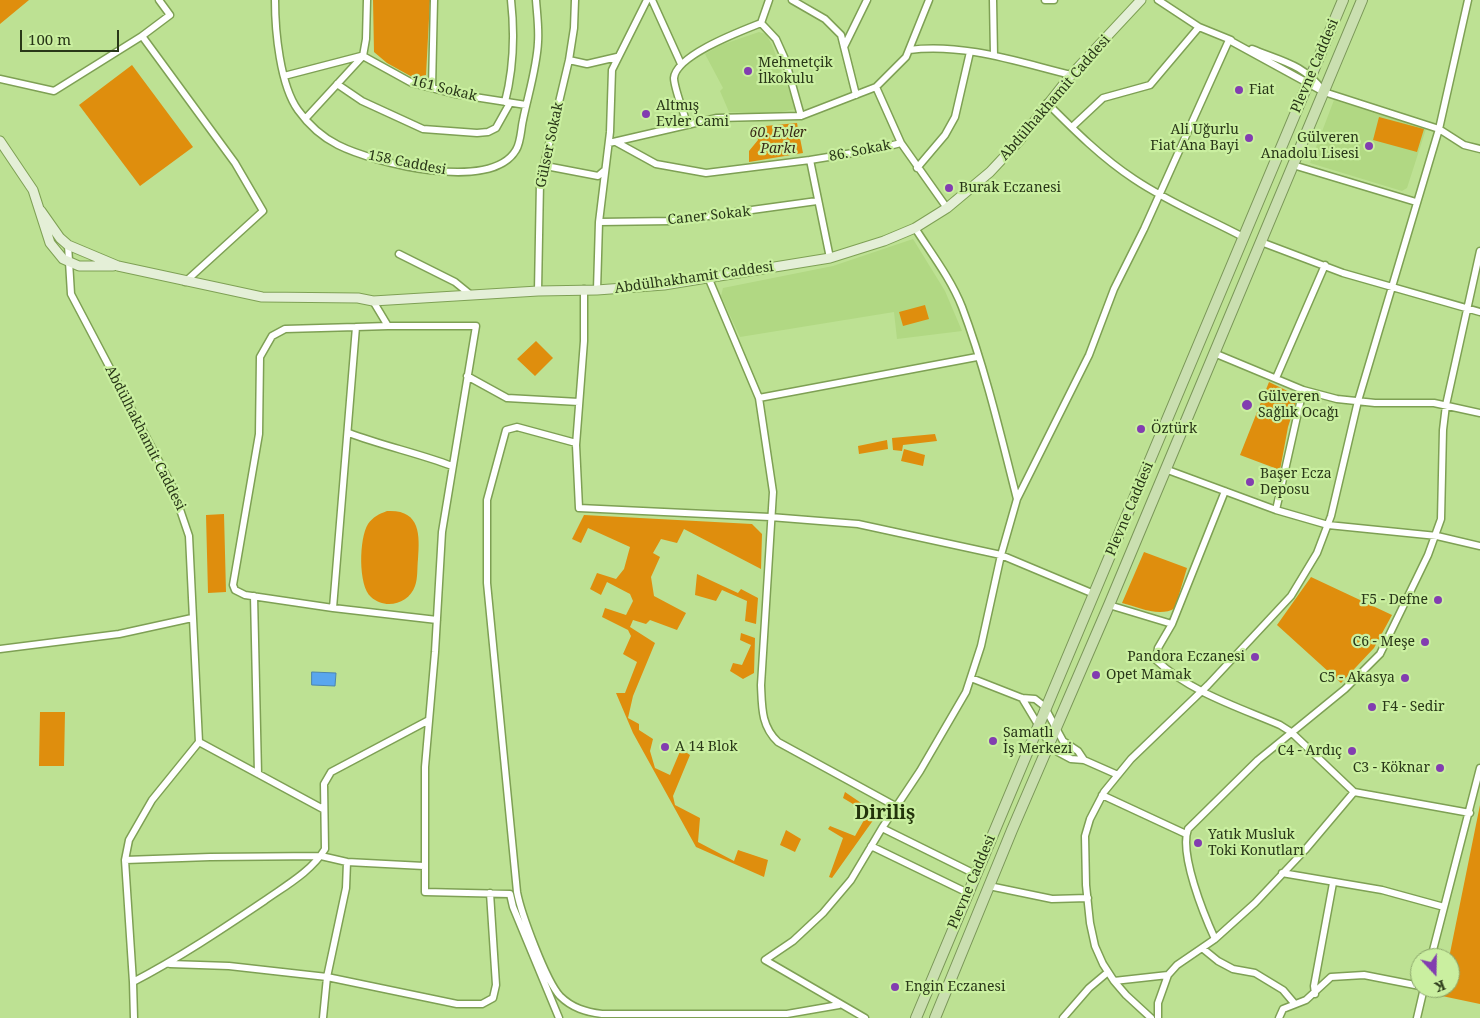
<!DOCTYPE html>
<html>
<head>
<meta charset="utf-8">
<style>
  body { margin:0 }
  #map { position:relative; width:1480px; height:1018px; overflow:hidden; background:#bde193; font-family:"Noto Serif",serif }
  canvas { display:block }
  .north { position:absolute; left:1410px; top:948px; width:50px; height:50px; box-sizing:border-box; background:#caefa0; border:1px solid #8aa56a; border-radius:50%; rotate:159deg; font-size:14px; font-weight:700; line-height:20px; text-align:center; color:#293718 }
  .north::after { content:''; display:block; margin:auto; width:18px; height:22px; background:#823db0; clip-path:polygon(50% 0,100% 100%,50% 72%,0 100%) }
  .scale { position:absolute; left:20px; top:30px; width:99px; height:22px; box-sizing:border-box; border:2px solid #293718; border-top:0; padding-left:6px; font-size:15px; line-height:18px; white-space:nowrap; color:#293718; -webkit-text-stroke:4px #caefa0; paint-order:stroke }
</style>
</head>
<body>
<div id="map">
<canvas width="1480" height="1018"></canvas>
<div class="north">K</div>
<div class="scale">100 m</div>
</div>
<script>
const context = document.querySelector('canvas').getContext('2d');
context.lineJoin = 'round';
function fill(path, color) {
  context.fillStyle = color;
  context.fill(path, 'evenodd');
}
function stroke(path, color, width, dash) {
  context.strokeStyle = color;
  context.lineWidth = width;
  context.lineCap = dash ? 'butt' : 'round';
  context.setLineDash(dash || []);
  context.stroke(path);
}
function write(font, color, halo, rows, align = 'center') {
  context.font = font + ' "Noto Serif",serif';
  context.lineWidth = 4.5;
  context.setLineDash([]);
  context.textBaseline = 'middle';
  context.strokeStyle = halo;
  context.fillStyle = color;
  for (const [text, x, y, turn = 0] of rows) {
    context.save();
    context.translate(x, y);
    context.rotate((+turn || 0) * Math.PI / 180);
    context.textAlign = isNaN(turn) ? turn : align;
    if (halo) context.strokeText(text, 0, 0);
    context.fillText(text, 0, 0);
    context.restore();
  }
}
fill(new Path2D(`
  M759,32L766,34L772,45L796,109L770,114L729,112L720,91L723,88L705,54L721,45Z
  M1334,100L1426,129L1407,188L1402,191L1310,163Z
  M913,239L945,291L962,331L897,339L894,312L740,337L721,296L723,288L833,266Z`), '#b1d883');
fill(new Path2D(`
  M0,0H29L0,24Z
  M373,0H430L426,75L414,78L387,63L374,52Z
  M132,65L193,147L140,186L79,105Z
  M1379,117L1424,129L1417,152L1373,140Z
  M797,123L803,153L749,162V151L758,140L755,127Z
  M925,305L929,319L903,326L899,312Z
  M536,341L553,358L535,376L517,359Z
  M1269,382L1298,396L1288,427L1280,470L1240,455Z
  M935,434L937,441L903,445L902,451L893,450L892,438Z
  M887,440L888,449L859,454L858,446Z
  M904,449L925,455L923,466L901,461Z
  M387,511C420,509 420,534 418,559C417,568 418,578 415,586C409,604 385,610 371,597C358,586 359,538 368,524C373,517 379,514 387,511Z
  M224,514L226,592L208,593L206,515Z
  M584,515L752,524L762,534L761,569L684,529L677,543L661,539L653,553L660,557L651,577L654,596L686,613L677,630L650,620L646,624L633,620L630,627L655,643L633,696L628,718L639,724V730L653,739L650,751L655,768L670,775L681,749L690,755L673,796L675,805L700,818L698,842L734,861L738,850L768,860L764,877L696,847L633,733L616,693H625L637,662L623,654L631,636L628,630L602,617L605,608L626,615L633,601L630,594L607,582L601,595L590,589L597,573L616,579L624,569L630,547L588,528L581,543L572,539Z
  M1144,552L1187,568L1175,608C1160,618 1138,607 1122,603Z
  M697,574L738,593L741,589L758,598L756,624L745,621L747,601L722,590L716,601L695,595Z
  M1311,577L1392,615L1374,648L1341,683L1277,625Z
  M741,633L755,638L754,673L743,679L730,671L733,663L742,665L751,645L740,640Z
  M40,712H65L64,766H39Z
  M845,792L873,811L874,819L832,878L829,877L843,838L828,829L830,826L855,836L868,813L843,798Z
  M1480,805V1004L1442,996L1443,988H1450L1449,958Z
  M786,830L801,839L795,852L780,845Z`), '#df8e0d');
const water = new Path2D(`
  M312,672L336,673L335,686L312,685Z`);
fill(water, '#59a6ee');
stroke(water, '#4b85ae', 1);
const minor = new Path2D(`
  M275,0C275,31 280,85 298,110C308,124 322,137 338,145C374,163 491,193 516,150C521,142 521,128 523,120C528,95 537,67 538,42C539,28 537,14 536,0
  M652,0L681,64
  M769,0L761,23L776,39L785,59L801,116
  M792,0L825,19L841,35L856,95
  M993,0L994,55
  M1045,0H1054
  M1158,0L1199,27L1231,40
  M1468,0L1439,129L1464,145L1480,149
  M142,36L170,15L159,0
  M844,47L867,0
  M1252,49C1281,61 1304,64 1323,91
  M909,50C964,43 1018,62 1071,75
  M363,56L412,83L455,94L526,105
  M569,60L587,64L617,57
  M284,76L361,56
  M0,79L54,91L142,36L235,163L263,211L185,282
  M337,84L362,101L423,129L477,133L488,132L496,128L510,103
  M876,87L901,143L947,208
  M432,88L434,0
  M505,102C514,67 515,36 511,0
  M1047,103C1074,130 1102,158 1134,179C1168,202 1207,218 1243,237
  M306,118L363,56L366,39L367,0
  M687,124C684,113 674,88 674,78C676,55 741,31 761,23
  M1072,127L1103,98L1150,85L1199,27
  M616,142L656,164L706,173L810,160L877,149L901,143
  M609,143L717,118L801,116L876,87L906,57L929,0
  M810,160L830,258
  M546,162L551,167L598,176L605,170
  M1293,165L1416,202
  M917,168L945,135L955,117L970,52
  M599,222L672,221L817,201
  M915,228C931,253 951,279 962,307C985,368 1001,436 1017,499
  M1261,242L1343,273L1480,312
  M68,245L71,294L172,486L189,536L199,742
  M399,254L455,282L471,295
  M708,277L759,398L773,492L761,685C762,707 761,726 778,742L897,807
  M584,289V341L576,445L579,508L770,517L858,524L1001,555L1094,594
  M597,290L599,222L610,132L612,70L647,0
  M538,291L540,182L569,60L574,28L575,0
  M373,301L388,326H476L442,532L435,652L425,767V892L510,894L513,907L559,1018
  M388,326L356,327L333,608L437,620
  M1214,353L1303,390L1337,399L1375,403H1434L1480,413
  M467,376L507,398L579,402
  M1276,378L1325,265
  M759,398L977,357
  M349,433C383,446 418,453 452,466
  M576,443L517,427L506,430L487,500V583L517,892C521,913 546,981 560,996C572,1008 586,1012 602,1014H787L839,1005
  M1165,469L1276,510L1328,525L1437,536L1480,546
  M1225,491L1172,624L1158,648L1156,660C1190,692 1238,707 1280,725L1291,732L1354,792
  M1276,510L1303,390
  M254,596L258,774
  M1109,605L1172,624
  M333,608L245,595L235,590L233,585L259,434L260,357L272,336L285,329L356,327
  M0,649L119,634L192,618
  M971,678L1022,698L1035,699L1044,706L1063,741L1078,751L1084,760
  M1022,698L1049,743L1058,752L1071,759L1084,760L1118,775
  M1102,795L1186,834
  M323,809L199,742L152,800L129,840L125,860L133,982C179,958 221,930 264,901C285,886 311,872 325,849L324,784L331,772L429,720
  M882,828L975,874
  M871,846L968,893
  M125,860L210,857L321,856L347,862L424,866
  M1282,873L1382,890L1444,907
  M989,886L1052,899L1088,898
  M1215,939C1204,915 1179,854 1188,829L1258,760L1345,689L1380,654L1428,555L1441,519L1443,430L1446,405L1480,251
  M1202,948L1218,961L1233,969L1255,973L1283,990L1294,1003
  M1431,958L1480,768
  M170,964L229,966L327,977L457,1004H482L493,998L496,985L490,893
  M1168,975L1114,981L1103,964L1095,946L1090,923L1086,885L1085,836L1090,819L1104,792L1131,759L1208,685L1291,596L1317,553L1331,516L1358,401L1439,129L1324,92L1229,40
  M1114,981L1126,995L1151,1018
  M133,982L134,1018
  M1315,994L1314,986L1333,883
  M323,1018L327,977L346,888L347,862
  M865,1018L765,960L793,941L823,913L851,880L882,828L920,771L966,692L981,646L1001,555L1017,499L1089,355L1114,289L1144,229L1229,40
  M1063,1018L1089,988L1108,972
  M1158,1018V1003L1168,975L1177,965L1215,939L1255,903L1305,850L1354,792L1470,813
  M1279,1018L1283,1009L1306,1000L1331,977L1364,975L1420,986
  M1417,1018L1424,988`);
const secondary = new Path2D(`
  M0,141L33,190L50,243L63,259L79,266H113
  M41,211L60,238L68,245L118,266L262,297L358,298L373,301L538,291L597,290L664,285L830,258L884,241L915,228L947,208L990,172L1019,141L1071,75L1141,0`);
const primary = new Path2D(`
  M916,1018L1343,0
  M935,1018L1012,830L1109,605L1362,0`);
stroke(minor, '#7ea054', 9);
stroke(secondary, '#7ea054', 11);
stroke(primary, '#7a9758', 12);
stroke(minor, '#fff', 6);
stroke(secondary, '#e4efd7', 9);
stroke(primary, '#cadfb0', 10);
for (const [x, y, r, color] of [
  [748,71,5,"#823db0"],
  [1239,90,5,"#823db0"],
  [646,114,5,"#823db0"],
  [1249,138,5,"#823db0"],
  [1369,146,5,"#823db0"],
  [949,188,5,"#823db0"],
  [1247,405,6,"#823db0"],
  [1141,429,5,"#823db0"],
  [1250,482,5,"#823db0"],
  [1438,600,5,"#823db0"],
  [1425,642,5,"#823db0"],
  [1255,657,5,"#823db0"],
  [1096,675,5,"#823db0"],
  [1405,678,5,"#823db0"],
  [1372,707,5,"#823db0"],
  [993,741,5,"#823db0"],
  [665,747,5,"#823db0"],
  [1352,751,5,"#823db0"],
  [1440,768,5,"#823db0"],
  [1198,843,5,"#823db0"],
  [895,987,5,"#823db0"]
]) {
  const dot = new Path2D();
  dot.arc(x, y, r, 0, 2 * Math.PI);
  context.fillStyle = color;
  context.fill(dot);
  stroke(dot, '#caefa0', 2);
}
write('14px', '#293718', '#caefa0', [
  ["Mehmetçik",758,63],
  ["İlkokulu",758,79],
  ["Fiat",1249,90],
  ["Altmış",656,106],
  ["Evler Cami",656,122],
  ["Ali Uğurlu",1239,130,"right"],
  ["Fiat Ana Bayi",1239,146,"right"],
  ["Gülveren",1359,138,"right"],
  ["Anadolu Lisesi",1359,154,"right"],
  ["Burak Eczanesi",959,188],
  ["Gülveren",1258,397],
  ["Sağlık Ocağı",1258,413],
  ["Öztürk",1151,429],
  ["Başer Ecza",1260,474],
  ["Deposu",1260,490],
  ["F5 - Defne",1428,600,"right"],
  ["C6 - Meşe",1415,642,"right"],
  ["Pandora Eczanesi",1245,657,"right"],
  ["Opet Mamak",1106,675],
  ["C5 - Akasya",1395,678,"right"],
  ["F4 - Sedir",1382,707],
  ["Samatlı",1003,733],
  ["İş Merkezi",1003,749],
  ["A 14 Blok",675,747],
  ["C4 - Ardıç",1342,751,"right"],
  ["C3 - Köknar",1430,768,"right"],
  ["Yatık Musluk",1208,835],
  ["Toki Konutları",1208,851],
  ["Engin Eczanesi",905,987]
], 'left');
write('14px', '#293718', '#caefa0', [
  ["Plevne Caddesi",1315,66,-67],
  ["161 Sokak",444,89,14],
  ["Abdülhakhamit Caddesi",1055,98,-49],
  ["Gülser Sokak",550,145,-78],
  ["86. Sokak",860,151,-11],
  ["158 Caddesi",407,163,11],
  ["Caner Sokak",709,216,-6],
  ["Abdülhakhamit Caddesi",694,278,-8],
  ["Abdülhakhamit Caddesi",145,438,63],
  ["Plevne Caddesi",1130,509,-67],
  ["Plevne Caddesi",972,882,-67]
]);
write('italic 14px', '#392916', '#caefa0', [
  ["60. Evler",778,133],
  ["Parkı",778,149]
]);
write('bold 19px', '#23340c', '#caefa0', [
  ["Diriliş",885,814]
]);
</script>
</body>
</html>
